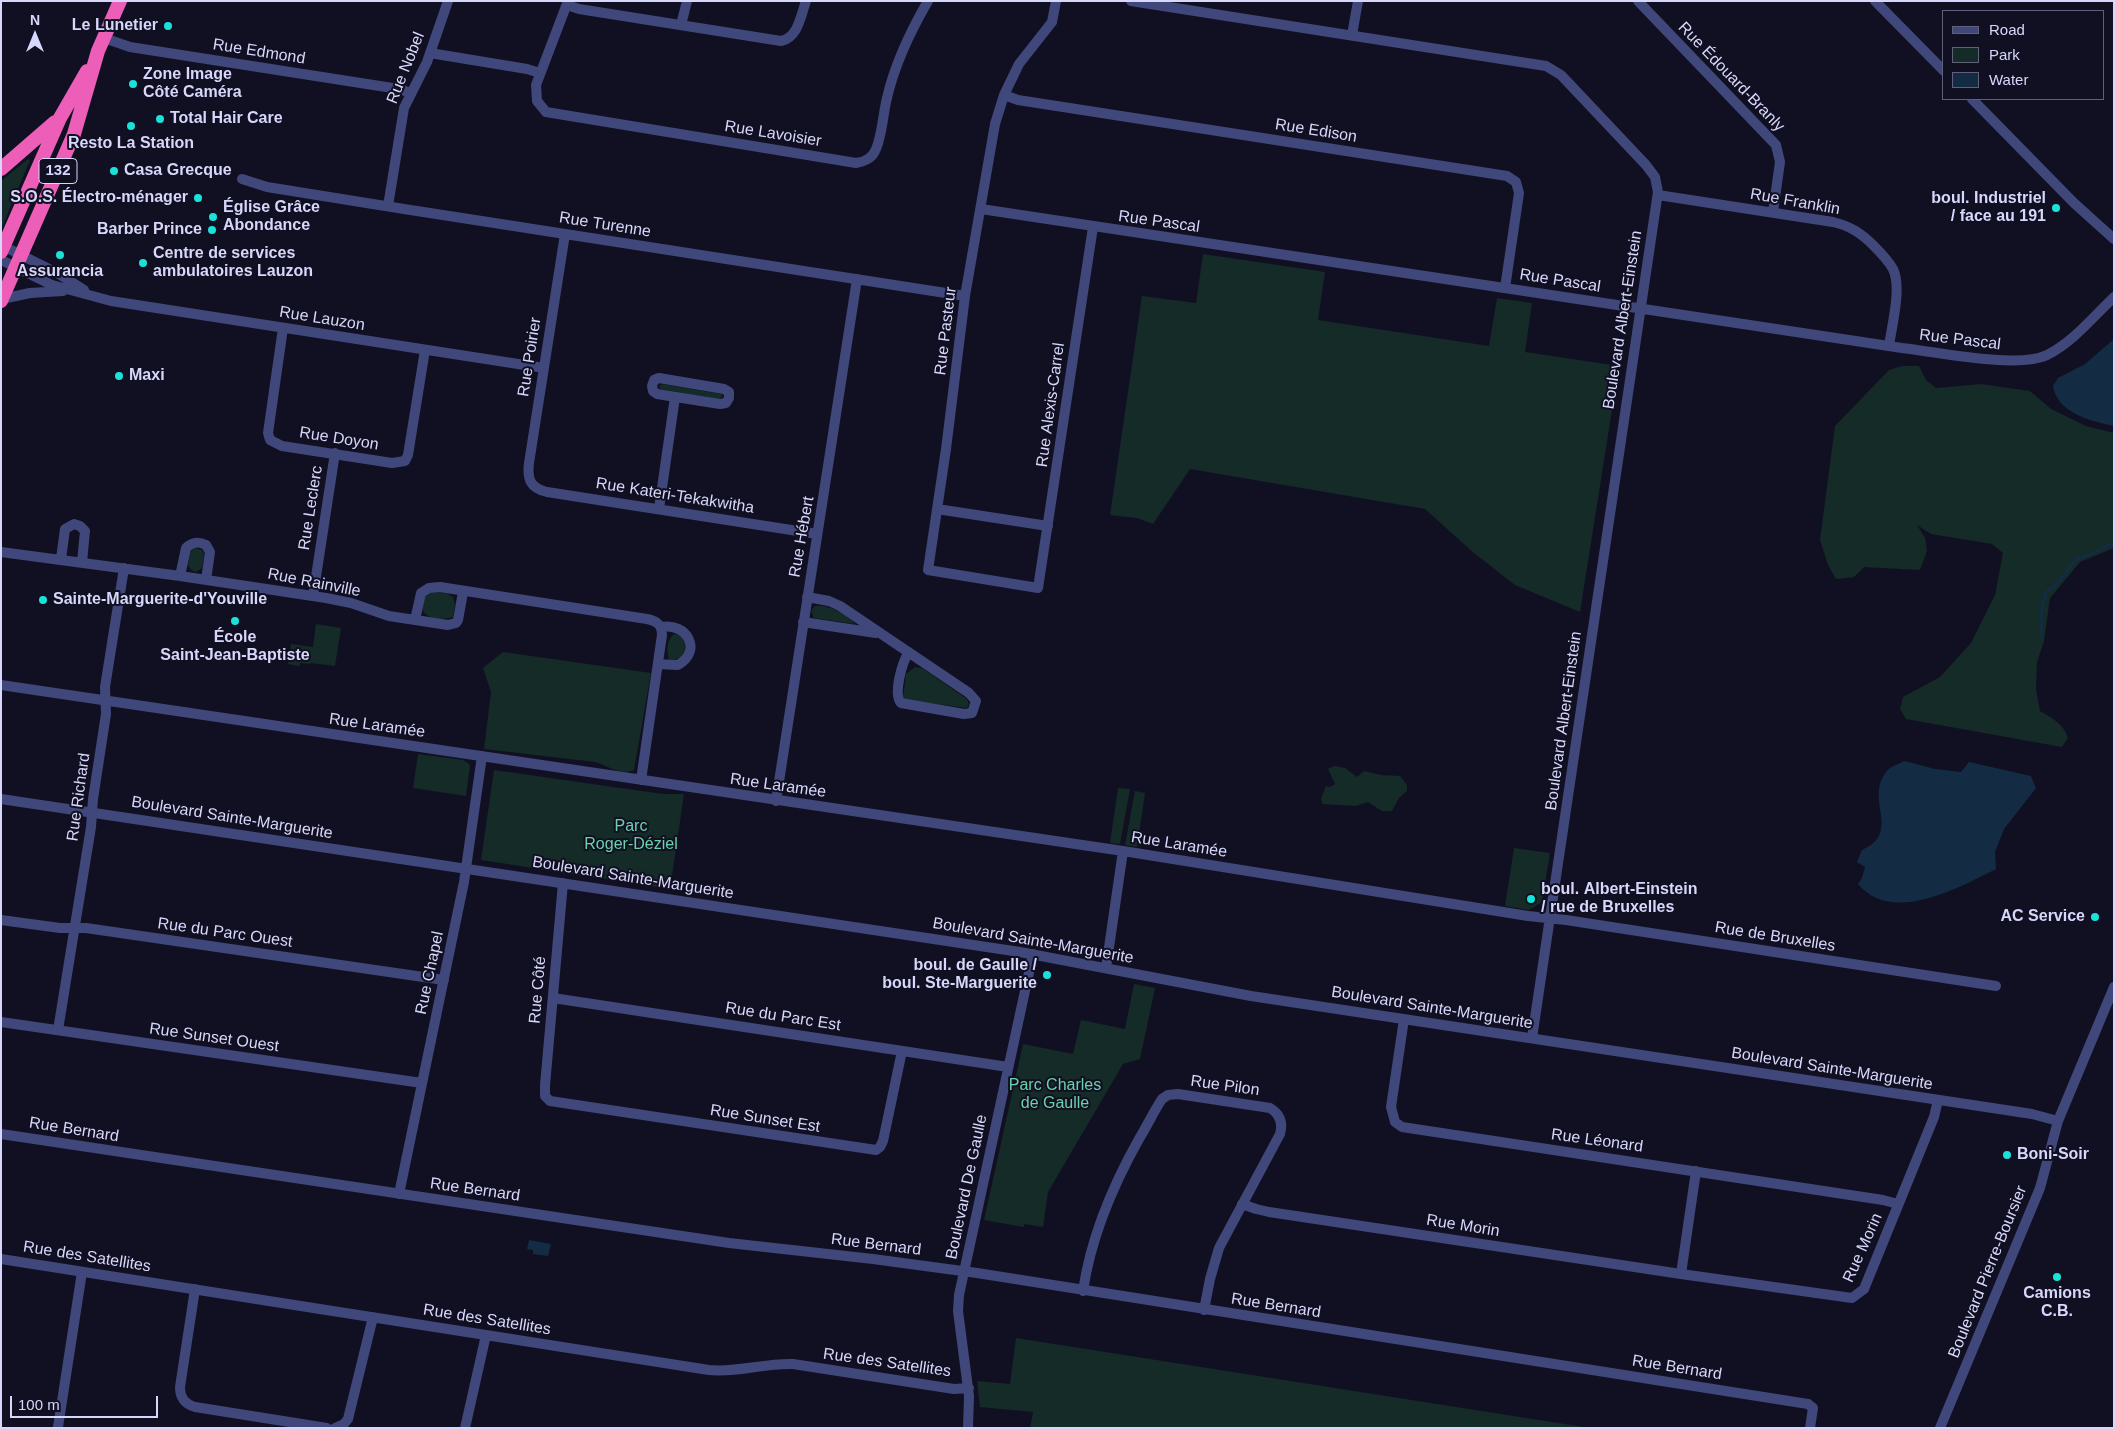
<!DOCTYPE html>
<html>
<head>
<meta charset="utf-8">
<style>
  body { margin:0 }
  #map { position:relative; width:2115px; height:1429px; overflow:hidden; background:#111022; font-family:Helvetica,sans-serif }
  canvas { display:block }
  .frame { position:absolute; inset:0; border:2px solid #d6d7fa; pointer-events:none }
  .legend { position:absolute; left:1942px; top:10px; width:162px; height:90px; box-sizing:border-box; background:#111022; border:1px solid #606078; margin:0; padding:6px 9px; list-style:none; font-size:15px; color:#d6d7fa }
  .legend li { display:flex; align-items:center; gap:10px; height:25px }
  .legend b { width:25px; border:1px solid #606078 }
  .north { position:absolute; left:10px; top:10px; width:50px; height:50px; -webkit-text-stroke:4px #111022; paint-order:stroke; rotate:0deg; font-size:14px; font-weight:700; line-height:20px; text-align:center; color:#d6d7fa }
  .north::after { content:''; display:block; margin:auto; width:18px; height:22px; background:#d6d7fa; clip-path:polygon(50% 0,100% 100%,50% 72%,0 100%) }
  .scale { position:absolute; left:10px; top:1396px; width:148px; height:22px; box-sizing:border-box; border:2px solid #d6d7fa; border-top:0; padding-left:6px; font-size:15px; line-height:18px; white-space:nowrap; color:#d6d7fa; -webkit-text-stroke:4px #111022; paint-order:stroke }
</style>
</head>
<body>
<div id="map">
<canvas width="2115" height="1429"></canvas>
<div class="frame"></div>
<ul class="legend">
<li><b style="height:6px;background:#40477b"></b>Road</li>
<li><b style="height:14px;background:#142b27"></b>Park</li>
<li><b style="height:14px;background:#132c43"></b>Water</li>
</ul>
<div class="north">N</div>
<div class="scale">100 m</div>
</div>
<script>
const context = document.querySelector('canvas').getContext('2d');
context.lineJoin = 'round';
function fill(path, color) {
  context.fillStyle = color;
  context.fill(path, 'evenodd');
}
function stroke(path, color, width, dash) {
  context.strokeStyle = color;
  context.lineWidth = width;
  context.lineCap = dash ? 'butt' : 'round';
  context.setLineDash(dash || []);
  context.stroke(path);
}
function write(font, color, halo, rows, align = 'center') {
  context.font = font + ' Helvetica,sans-serif';
  context.lineWidth = 4;
  context.setLineDash([]);
  context.textBaseline = 'middle';
  context.strokeStyle = halo;
  context.fillStyle = color;
  for (const [text, x, y, turn = 0] of rows) {
    context.save();
    context.translate(x, y);
    context.rotate((+turn || 0) * Math.PI / 180);
    context.textAlign = isNaN(turn) ? turn : align;
    if (halo) context.strokeText(text, 0, 0);
    context.fillText(text, 0, 0);
    context.restore();
  }
}
fill(new Path2D(`
  M28,159L30,160L1,230V181Z
  M1203,254L1325,272L1318,320L1489,346L1497,298L1532,303L1525,352L1619,366L1580,612L1515,585L1474,553L1425,509L1190,469L1153,524L1137,518L1110,515L1142,296L1196,303Z
  M1902,366H1919L1926,380L1936,388L1981,384L2030,391L2051,409L2086,426L2114,433V548L2080,562L2050,598L2044,641L2037,662L2036,690L2040,711C2053,719 2063,723 2068,738L2062,747L1906,719L1900,709L1903,697L1940,677L1971,643L1995,595L2003,553L1992,544L1931,534L1917,525L1925,538L1927,551L1920,570L1864,567L1854,577L1836,579L1828,565L1820,540L1835,426L1889,370Z
  M662,384L721,394L723,396L719,399L660,389L659,386Z
  M195,548L202,550L204,555L202,568L196,572L191,570L188,565L190,552Z
  M433,592L446,593L453,597L455,604L453,617C445,620 426,620 423,610C422,606 424,601 424,597Z
  M815,606C828,604 847,615 855,624L814,618L811,611Z
  M316,624L341,628L335,666L311,663L310,664L300,663L299,666L288,664L291,644L313,647Z
  M674,634C692,636 687,664 669,659C666,652 667,639 674,634Z
  M503,652L651,673L634,770C621,776 608,766 595,762L484,749L491,692L483,668Z
  M915,667L922,668L967,699L969,704L967,708L906,700L903,698L906,674Z
  M418,754L463,760L468,763L470,766L466,796L413,788Z
  M1334,766L1345,768L1357,777L1364,771L1381,775L1400,776L1407,785V791L1399,798L1392,811H1382L1368,802L1356,806L1323,804L1321,799L1326,786L1330,787L1335,784L1328,769Z
  M494,770L663,794H684L670,889L481,860Z
  M1118,788L1130,789L1120,844L1110,843Z
  M1135,791L1145,793L1137,847L1125,845Z
  M1514,848L1550,853L1542,902L1529,910L1505,906Z
  M1134,984L1155,988L1140,1059L1123,1064L1048,1192L1043,1227L1024,1224V1227L984,1220L1023,1044L1073,1054L1081,1020L1125,1029Z
  M1016,1338L1590,1428H1030L1033,1412L980,1407L977,1381L1010,1384Z`), '#142b27');
fill(new Path2D(`
  M2114,339V426C2091,421 2057,413 2053,386L2058,378L2085,364Z
  M1904,761L1935,769L1961,772L1969,762L2031,776L2036,788L2004,829L1995,852L1996,869C1958,888 1892,925 1858,884L1862,878L1865,867L1857,862L1862,850C1903,832 1863,799 1887,771C1891,766 1899,764 1904,761Z
  M529,1240L551,1244L548,1256L533,1254V1250L527,1249Z`), '#132c43');
stroke(new Path2D(`
  M2041,636L2042,606L2046,592L2055,586L2076,559C2090,557 2101,548 2114,543`), '#132c43', 3);
stroke(new Path2D(`
  M568,1L536,85L537,101L546,112L856,163C864,162 872,158 875,151C882,138 883,113 887,98C895,63 910,32 928,1
  M1056,1L1052,22L1019,64L1004,95L995,124L965,296L946,449L928,570L1038,588L1093,227
  M1131,1L1546,66L1561,75L1646,165L1655,177L1658,192C1616,474 1574,756 1532,1038
  M1638,1L1776,145L1780,162L1773,212
  M1875,1L1944,71
  M567,5L579,9L781,41C798,38 801,15 806,1
  M681,25L687,1
  M1352,35L1358,1
  M104,38L130,47L399,89L411,93
  M430,53L527,69L540,73
  M1004,95L1018,100L1507,176L1516,182L1519,193L1505,288
  M1972,99L2074,203L2114,239
  M242,179L267,187L404,209L965,296
  M1658,195L1833,222C1850,226 1861,233 1873,245C1880,252 1888,260 1893,269C1902,288 1892,324 1889,346
  M388,206L404,108L427,62L448,1
  M981,209L1902,348C1937,352 2018,369 2047,355C2073,342 2093,317 2114,297
  M565,234L529,463C527,479 530,488 547,492L817,534
  M1,245L59,274L84,290
  M1,260L52,285L111,301L544,368
  M2,299L30,293L63,291
  M283,328L268,433L270,440L282,446L392,463L405,461L408,455L425,350
  M659,378L724,389L729,392V398L726,403L720,404L657,394L653,391L652,386L654,380Z
  M659,509L675,397
  M937,509L1048,526
  M1,552L180,576L326,598L351,603L389,616L448,625L456,623L458,620L463,592
  M61,559L65,529L74,524L80,526L85,531L82,562
  M180,576L186,548C192,542 198,541 206,545L210,552L206,580
  M313,596L335,453
  M807,597L829,601L840,606L969,693L976,701L972,713L964,714L901,703C893,694 902,662 909,652
  M415,620L421,593L429,588L440,587L647,619C656,621 662,624 662,635L641,780
  M803,622L876,633
  M658,664L678,665C703,651 687,622 661,627
  M1,685L1123,851L1528,916L1566,920L1996,986
  M1,799L1020,952L1251,996L2032,1114L2058,1121
  M776,801L857,279
  M563,883L545,1085V1096L550,1101L876,1150L880,1147L883,1141L902,1051
  M1,920L60,928H86L444,980
  M1106,968L1123,851
  M553,998L1008,1067
  M1404,1019L1391,1107L1395,1122L1402,1127L1883,1200L1898,1204
  M1,1022L422,1083
  M58,1030L91,827L93,799L106,714L105,687L124,568
  M1,1134L729,1243L873,1259L977,1273L1808,1404L1813,1408L1810,1428
  M399,1194L464,882L482,756
  M1242,1204L1256,1209L1269,1212L1681,1274L1852,1298L1864,1289L1934,1117L1938,1100
  M1,1259L709,1370C737,1373 764,1363 793,1364L954,1389L969,1388
  M1681,1274L1696,1171
  M195,1289L180,1387C180,1398 185,1404 195,1407L327,1428
  M1083,1291C1091,1236 1112,1187 1139,1139C1147,1126 1154,1111 1162,1099L1168,1095L1178,1094L1270,1108C1280,1114 1283,1123 1280,1134L1219,1248L1210,1279L1204,1310
  M58,1427L82,1272
  M335,1428L344,1424L348,1419L373,1317
  M465,1428L486,1335
  M968,1428L969,1396L958,1311L959,1295L1033,954
  M1940,1428L2040,1188L2058,1121L2114,987`), '#40477b', 10);
stroke(new Path2D(`
  M1,169L55,122
  M1,252L60,118L87,71
  M1,301L74,134L98,51L120,1`), '#ed5eb8', 14);
for (const [x, y, r, color] of [
  [168,26,5,"#19e3d9"],
  [133,84,5,"#19e3d9"],
  [160,119,5,"#19e3d9"],
  [131,126,5,"#19e3d9"],
  [114,171,5,"#19e3d9"],
  [198,198,5,"#19e3d9"],
  [2056,208,5,"#19e3d9"],
  [213,217,5,"#19e3d9"],
  [212,230,5,"#19e3d9"],
  [60,255,5,"#19e3d9"],
  [143,263,5,"#19e3d9"],
  [119,376,5,"#19e3d9"],
  [43,600,5,"#19e3d9"],
  [235,621,5,"#19e3d9"],
  [1531,899,5,"#19e3d9"],
  [2095,917,5,"#19e3d9"],
  [1047,975,5,"#19e3d9"],
  [2007,1155,5,"#19e3d9"],
  [2057,1277,5,"#19e3d9"]
]) {
  const dot = new Path2D();
  dot.arc(x, y, r, 0, 2 * Math.PI);
  context.fillStyle = color;
  context.fill(dot);
  stroke(dot, '#111022', 2);
}
for (const [x, y, w] of [
  [58,171,38]
]) {
  const box = new Path2D();
  box.roundRect(x - w / 2, y - 12.5, w, 25, 4);
  context.fillStyle = '#111022';
  context.fill(box);
  stroke(box, '#d6d7fa', 1);
}
write('bold 15px', '#d6d7fa', null, [
  ["132",58,171]
]);
write('bold 16px', '#d6d7fa', '#111022', [
  ["Le Lunetier",158,26,"right"],
  ["Zone Image",143,75],
  ["Côté Caméra",143,93],
  ["Total Hair Care",170,119],
  ["Resto La Station",131,144,"center"],
  ["Casa Grecque",124,171],
  ["S.O.S. Électro-ménager",188,198,"right"],
  ["boul. Industriel",2046,199,"right"],
  ["/ face au 191",2046,217,"right"],
  ["Église Grâce",223,208],
  ["Abondance",223,226],
  ["Barber Prince",202,230,"right"],
  ["Centre de services",153,254],
  ["ambulatoires Lauzon",153,272],
  ["Assurancia",60,272,"center"],
  ["Maxi",129,376],
  ["Sainte-Marguerite-d'Youville",53,600],
  ["École",235,638,"center"],
  ["Saint-Jean-Baptiste",235,656,"center"],
  ["boul. Albert-Einstein",1541,890],
  ["/ rue de Bruxelles",1541,908],
  ["AC Service",2085,917,"right"],
  ["boul. de Gaulle /",1037,966,"right"],
  ["boul. Ste-Marguerite",1037,984,"right"],
  ["Boni-Soir",2017,1155],
  ["Camions",2057,1294,"center"],
  ["C.B.",2057,1312,"center"]
], 'left');
write('16px', '#d6d7fa', '#111022', [
  ["Rue Edmond",259,52,9],
  ["Rue Nobel",406,68,-68],
  ["Rue Édouard-Branly",1731,77,46],
  ["Rue Edison",1316,131,9],
  ["Rue Lavoisier",773,134,9],
  ["Rue Franklin",1795,202,10],
  ["Rue Pascal",1159,222,8],
  ["Rue Turenne",605,225,9],
  ["Rue Pascal",1560,281,9],
  ["Rue Lauzon",322,319,9],
  ["Boulevard Albert-Einstein",1623,320,-81],
  ["Rue Pasteur",946,331,-83],
  ["Rue Pascal",1960,340,7],
  ["Rue Poirier",530,357,-81],
  ["Rue Alexis-Carrel",1051,405,-82],
  ["Rue Doyon",339,439,9],
  ["Rue Kateri-Tekakwitha",675,496,9],
  ["Rue Leclerc",311,508,-81],
  ["Rue Hébert",802,537,-80],
  ["Rue Rainville",314,583,11],
  ["Boulevard Albert-Einstein",1564,721,-82],
  ["Rue Laramée",377,726,8],
  ["Rue Laramée",778,786,8],
  ["Rue Richard",79,797,-82],
  ["Boulevard Sainte-Marguerite",232,818,9],
  ["Rue Laramée",1179,845,9],
  ["Boulevard Sainte-Marguerite",633,878,9],
  ["Rue du Parc Ouest",225,933,8],
  ["Rue de Bruxelles",1775,937,9],
  ["Boulevard Sainte-Marguerite",1033,941,10],
  ["Rue Chapel",430,973,-78],
  ["Rue Côté",538,990,-85],
  ["Boulevard Sainte-Marguerite",1432,1008,9],
  ["Rue du Parc Est",783,1017,9],
  ["Rue Sunset Ouest",214,1038,8],
  ["Boulevard Sainte-Marguerite",1832,1069,9],
  ["Rue Pilon",1225,1086,8],
  ["Rue Sunset Est",765,1119,9],
  ["Rue Bernard",74,1130,9],
  ["Rue Léonard",1597,1141,8],
  ["Boulevard De Gaulle",967,1187,-78],
  ["Rue Bernard",475,1190,8],
  ["Rue Morin",1463,1226,9],
  ["Rue Bernard",876,1245,7],
  ["Rue Morin",1863,1248,-66],
  ["Rue des Satellites",87,1257,9],
  ["Boulevard Pierre-Boursier",1988,1272,-68],
  ["Rue Bernard",1276,1306,9],
  ["Rue des Satellites",487,1320,9],
  ["Rue des Satellites",887,1363,8],
  ["Rue Bernard",1677,1368,9]
]);
write('16px', '#6ad2a9', '#111022', [
  ["Parc",631,827],
  ["Roger-Déziel",631,845],
  ["Parc Charles",1055,1086],
  ["de Gaulle",1055,1104]
]);
</script>
</body>
</html>
